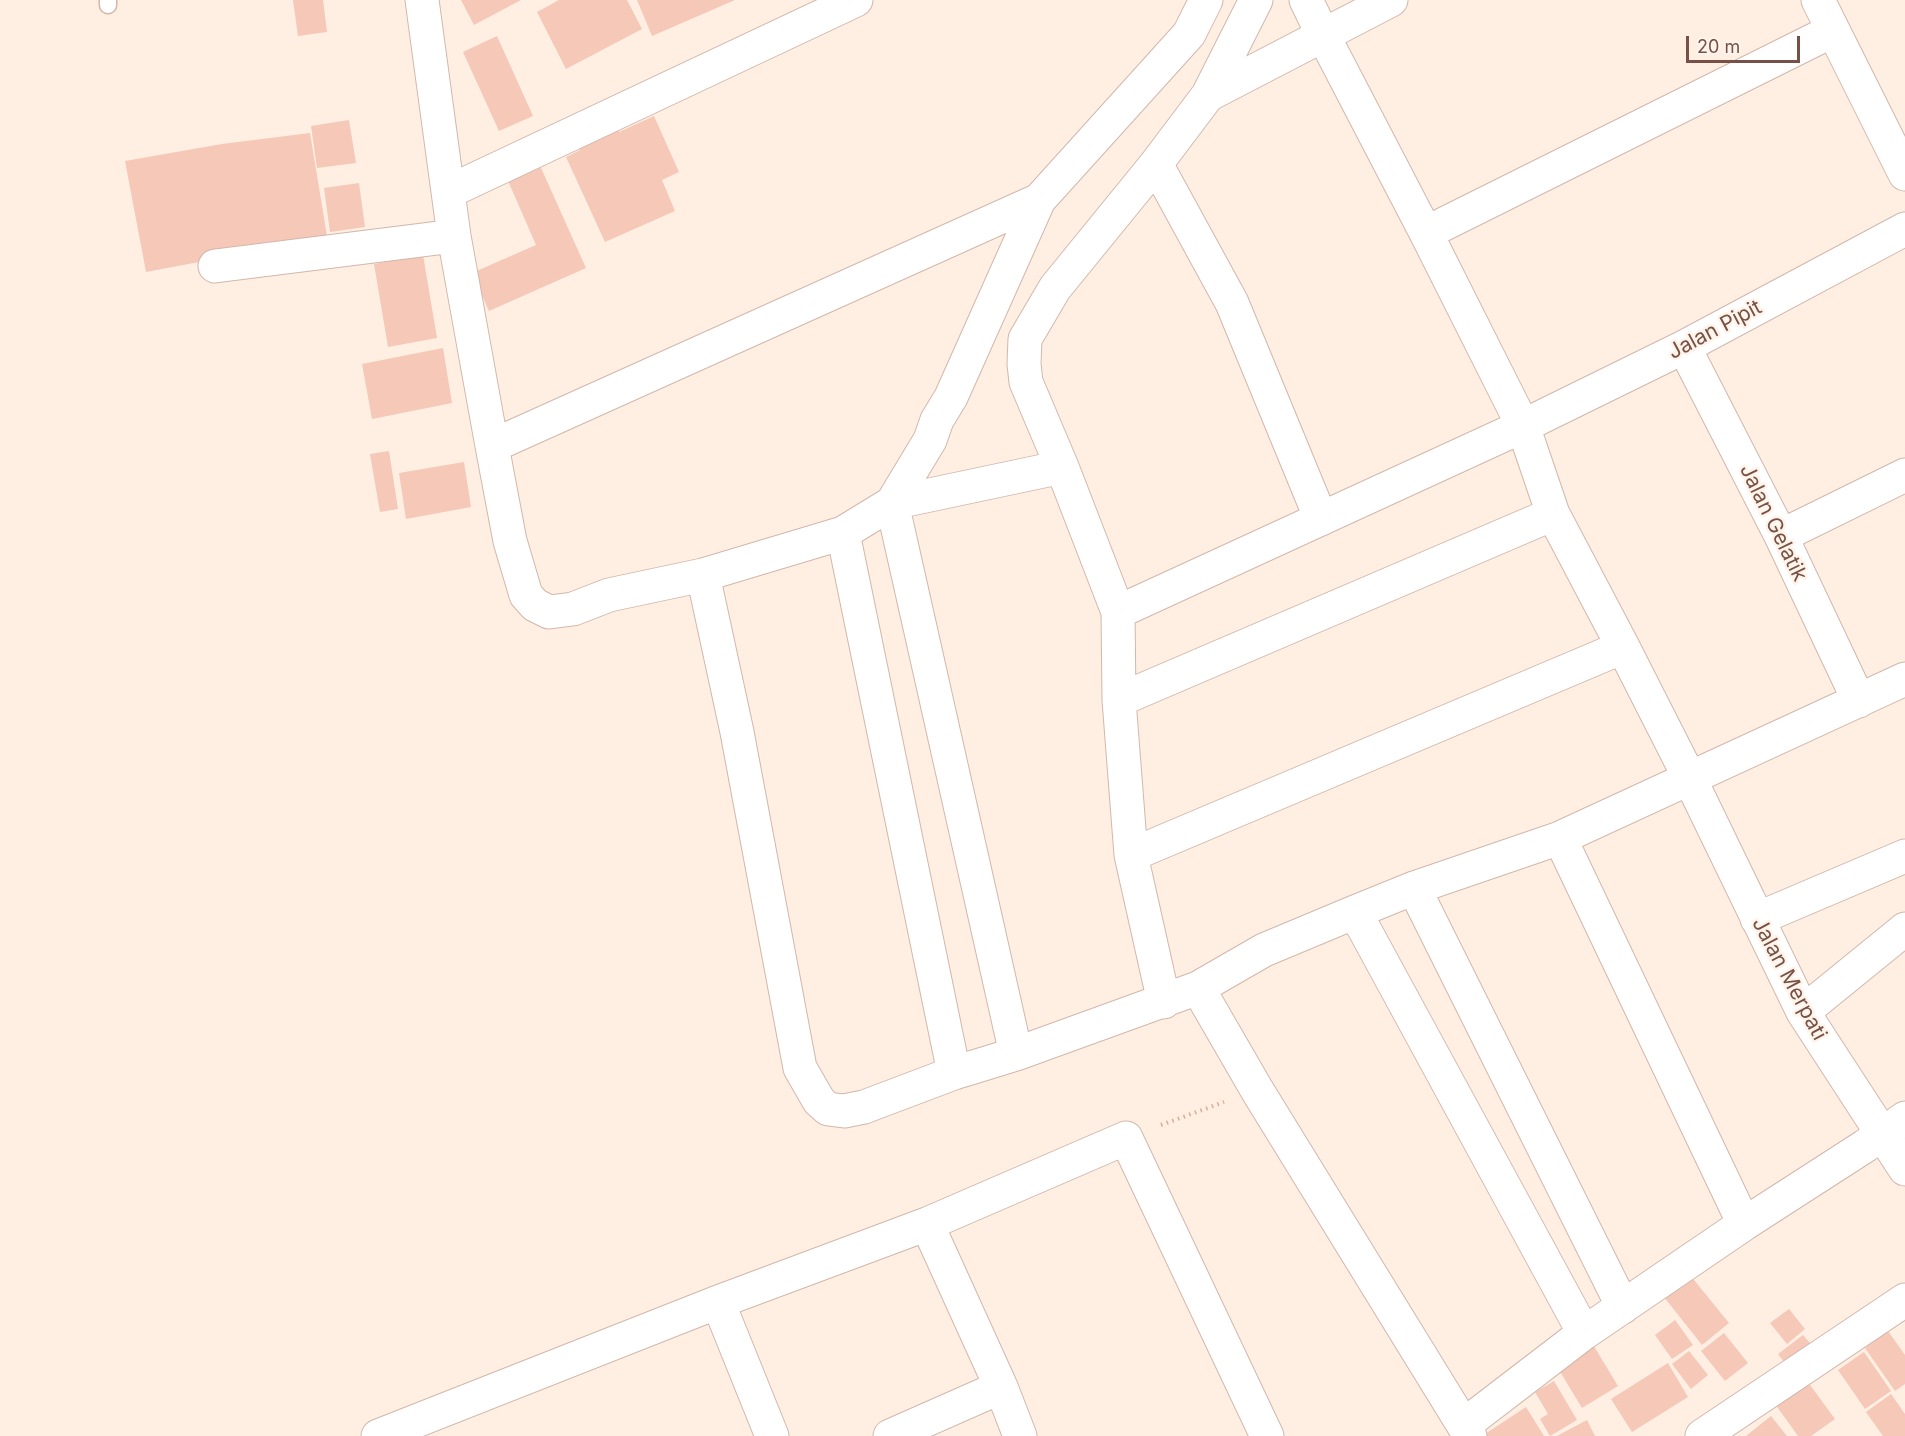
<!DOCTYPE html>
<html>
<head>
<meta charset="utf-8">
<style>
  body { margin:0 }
  #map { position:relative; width:1905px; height:1436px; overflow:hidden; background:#feefe2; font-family:Inter,sans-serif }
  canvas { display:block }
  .scale { position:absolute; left:1686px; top:36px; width:114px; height:27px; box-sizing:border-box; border:3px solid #775147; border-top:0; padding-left:8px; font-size:18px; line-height:21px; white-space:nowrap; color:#775147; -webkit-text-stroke:4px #fff4ea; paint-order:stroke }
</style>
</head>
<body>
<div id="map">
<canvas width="1905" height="1436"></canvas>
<div class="scale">20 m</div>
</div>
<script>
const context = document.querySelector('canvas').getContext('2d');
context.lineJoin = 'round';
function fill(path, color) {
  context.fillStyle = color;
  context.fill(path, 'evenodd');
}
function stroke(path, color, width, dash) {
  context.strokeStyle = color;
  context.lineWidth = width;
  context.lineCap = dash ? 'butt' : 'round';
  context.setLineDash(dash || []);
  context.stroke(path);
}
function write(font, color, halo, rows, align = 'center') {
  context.font = font + ' Inter,sans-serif';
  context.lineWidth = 5;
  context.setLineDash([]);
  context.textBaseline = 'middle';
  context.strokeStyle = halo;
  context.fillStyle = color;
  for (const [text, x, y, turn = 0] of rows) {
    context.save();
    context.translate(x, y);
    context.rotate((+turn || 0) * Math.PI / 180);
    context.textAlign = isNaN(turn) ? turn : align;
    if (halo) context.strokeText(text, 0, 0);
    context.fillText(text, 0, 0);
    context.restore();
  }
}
fill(new Path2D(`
  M293,0H323L327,32L298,36Z
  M461,0H521L474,25Z
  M559,0H627L642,29L566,69L537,12Z
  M637,0H735L652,36Z
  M497,36L533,116L499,131L463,52Z
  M654,116L679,172L662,180L675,211L605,242L566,157L580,150L576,142L616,123L619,132Z
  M349,120L356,163L317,168L311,126Z
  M310,133L328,242L236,255L146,272L125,161L222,144Z
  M537,159L586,268L489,311L472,273L536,245L505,174Z
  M359,183L365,227L330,232L324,188Z
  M423,255L437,338L388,347L374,264Z
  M443,348L452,403L372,419L362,364Z
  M389,451L398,509L380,512L370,454Z
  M464,462L471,507L406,519L399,473Z
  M1690,1275L1729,1323L1702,1345L1664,1297Z
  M1789,1309L1805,1329L1787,1344L1770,1323Z
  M1675,1320L1693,1345L1672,1359L1655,1335Z
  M1888,1331L1905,1355V1384L1895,1391L1865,1348Z
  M1724,1333L1748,1363L1725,1381L1701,1351Z
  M1803,1335L1816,1350L1790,1370L1778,1354Z
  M1592,1343L1618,1386L1582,1408L1556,1365Z
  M1689,1351L1708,1375L1691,1389L1672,1364Z
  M1864,1352L1891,1391L1865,1409L1838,1370Z
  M1668,1363L1688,1397L1632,1432L1611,1399Z
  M1802,1374L1835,1419L1811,1436H1798L1770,1397Z
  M1554,1381L1577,1420L1550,1436L1540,1419L1548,1414L1535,1392Z
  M1891,1394L1905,1414V1436H1883L1866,1412Z
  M1526,1407L1544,1436H1482Z
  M1771,1416L1787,1436H1746Z
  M1587,1420L1595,1436H1557Z`), '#f5c8b8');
const lane = new Path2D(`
  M108,0V5`);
const street = new Path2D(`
  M422,0L454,236L492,446L510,541L526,595L535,605L549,612L573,609L609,595L703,575L843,533L892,503L1062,467
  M1306,0L1323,35L1426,233L1523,426L1553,514L1623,647L1690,779L1803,1012L1905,1169
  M1818,0L1905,174
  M1208,95L1391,0
  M1156,164L1232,303L1321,519
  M448,192L856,0
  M1426,233L1832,31
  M215,266L454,236
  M1684,347L1781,536L1859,701
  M492,446L1039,200
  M843,533L954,1073
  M1781,536L1905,475
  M703,575L737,732L800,1068L819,1101L828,1109L844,1111L864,1107L954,1073L1016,1054L1198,988L1264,950L1355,912L1414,888L1560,838L1905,679
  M1118,612L1523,426L1684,347L1905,229
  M1119,700L1553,514
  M1560,838L1744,1224
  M1131,855L1623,647
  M1414,888L1623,1307
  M1355,912L1584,1333
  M1757,919L1905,856
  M1198,988L1257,1090L1470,1436
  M1164,1002L1131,855L1119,700L1118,612L1062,467L1026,382L1024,364L1025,339L1055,288L1156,164L1208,95L1256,0
  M1803,1012L1905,929
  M1016,1054L892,503L930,440L937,420L951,397L1039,200L1189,34L1206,0
  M927,1224L1001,1387L1020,1436
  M718,1302L772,1436
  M1464,1425L1584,1333L1744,1224L1865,1146L1905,1118
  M378,1436L718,1302L927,1224L1126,1138L1267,1436
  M890,1436L1001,1387
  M1702,1436L1905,1300`);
stroke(lane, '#d2b7ab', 19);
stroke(street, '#d2b7ab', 35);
stroke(new Path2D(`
  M1161,1125L1224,1102`), '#daab9b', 4, [1.5, 4.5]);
stroke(lane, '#fff', 16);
stroke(street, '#fff', 33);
write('21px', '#775147', '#fff4ea', [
  ["Jalan Pipit",1715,330,-28],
  ["Jalan Gelatik",1773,523,64],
  ["Jalan Merpati",1789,979,62]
]);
</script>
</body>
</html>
